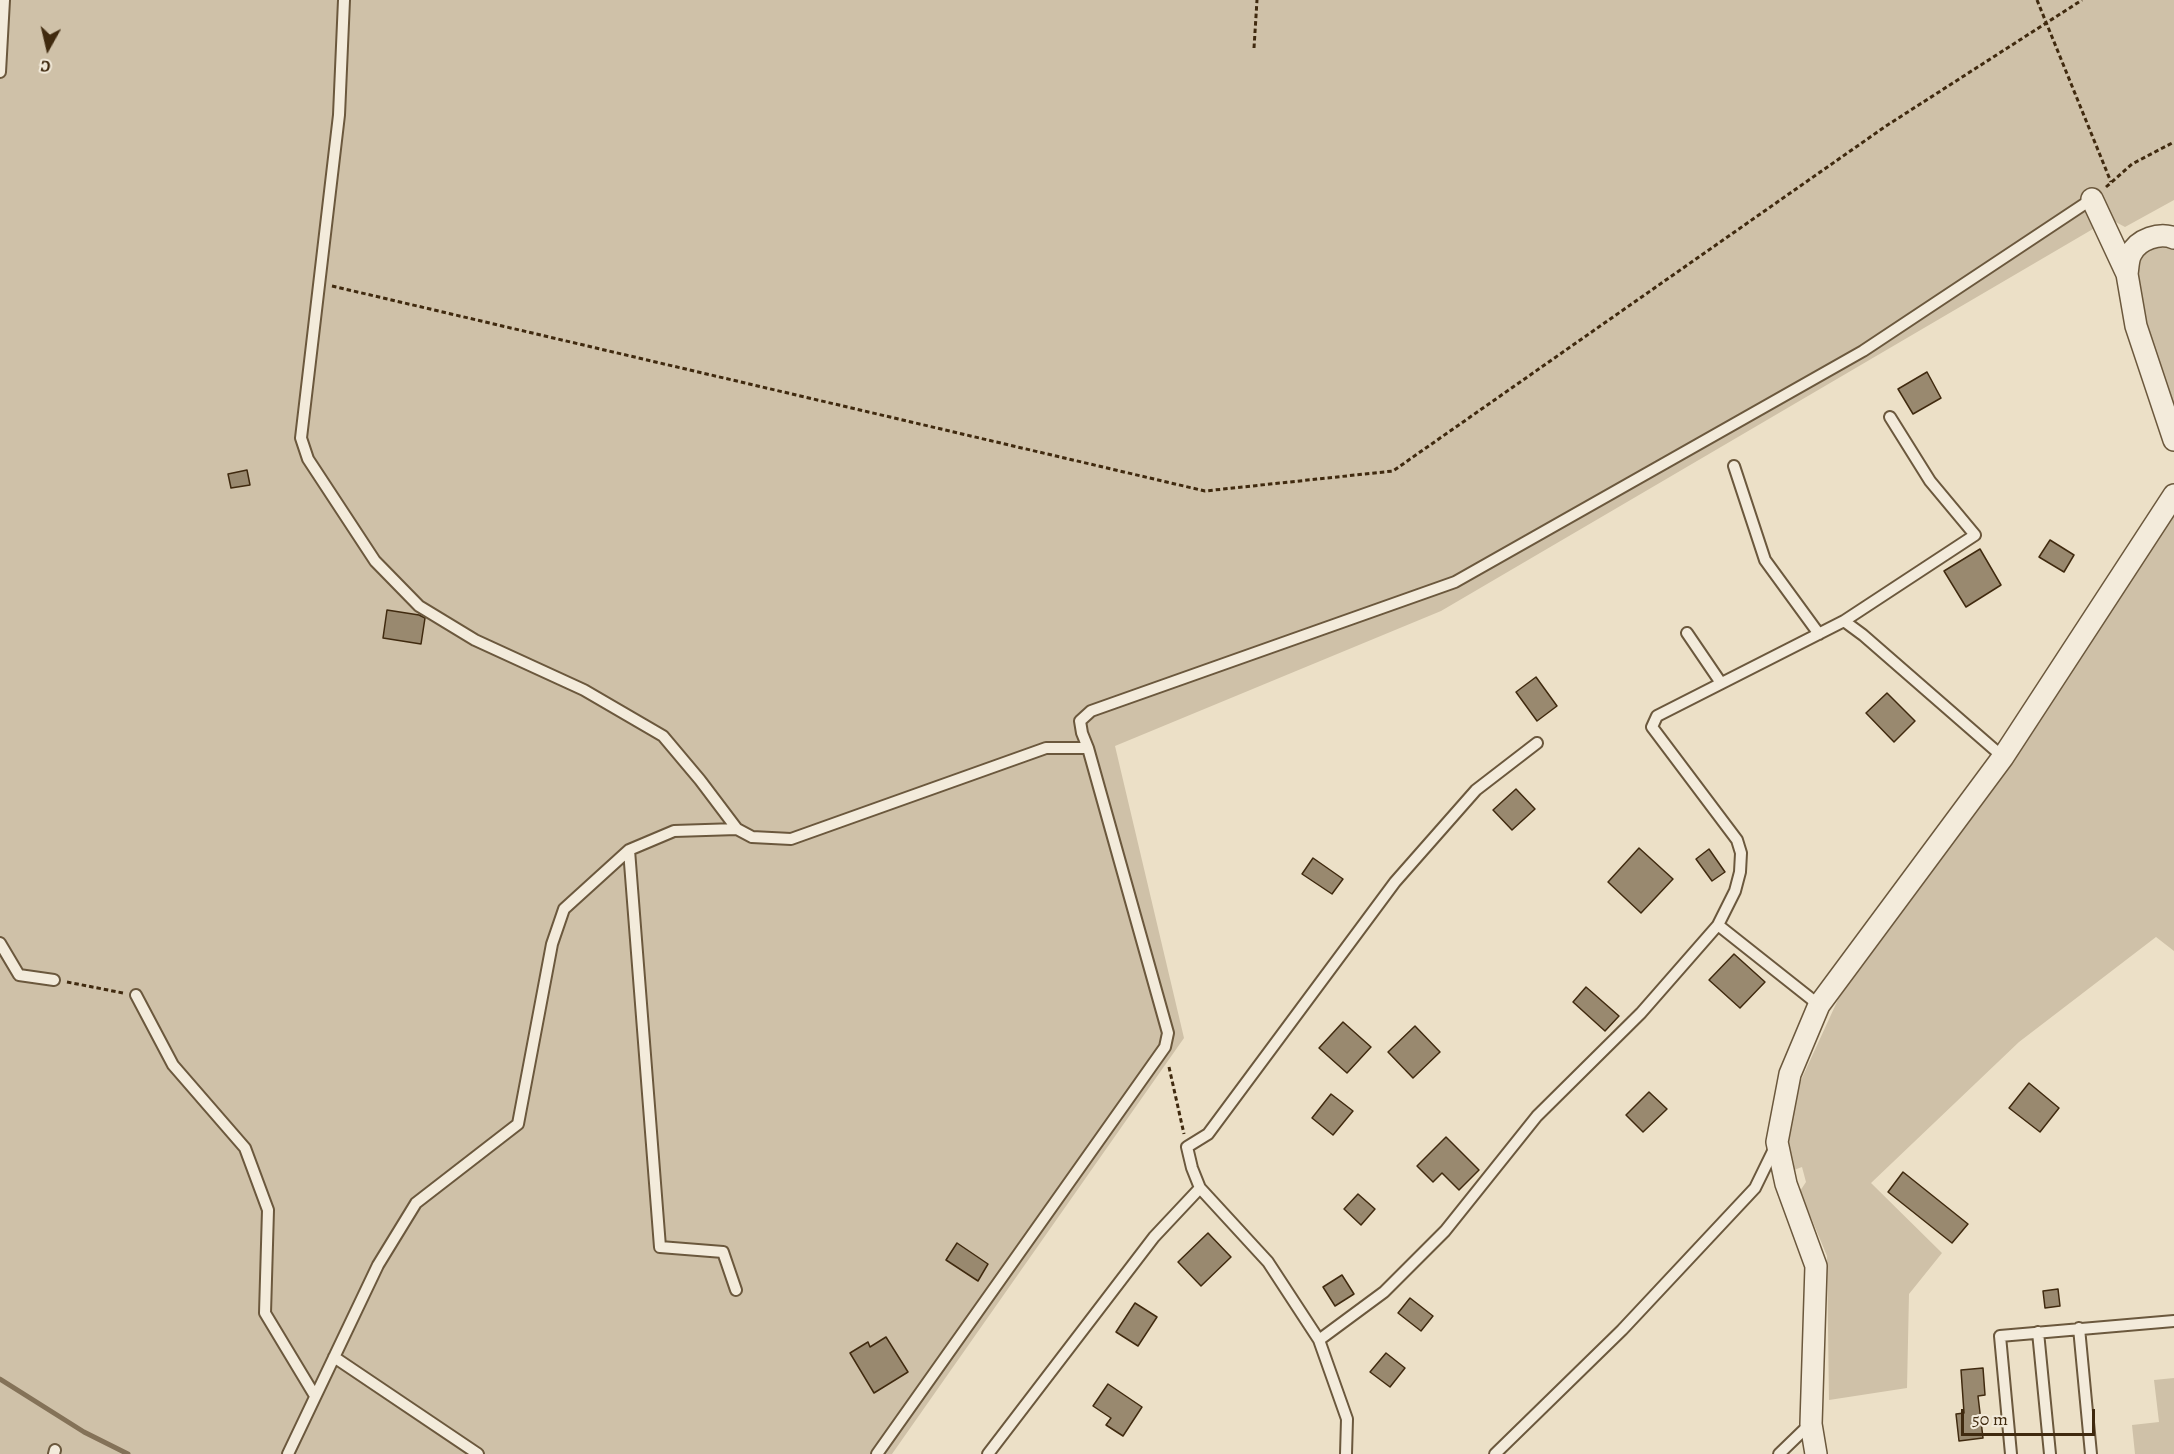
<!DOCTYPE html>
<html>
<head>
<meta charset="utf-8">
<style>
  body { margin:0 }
  #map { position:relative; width:2174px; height:1454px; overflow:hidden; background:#ece0c7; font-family:Alegreya,serif }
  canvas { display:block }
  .north { position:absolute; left:18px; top:18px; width:60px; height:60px; -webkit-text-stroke:4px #f3ebdb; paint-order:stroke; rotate:188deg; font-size:16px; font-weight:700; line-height:24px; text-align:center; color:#402a0f }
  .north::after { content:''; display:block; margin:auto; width:21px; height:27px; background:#402a0f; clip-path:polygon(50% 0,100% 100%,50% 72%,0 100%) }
  .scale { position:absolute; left:1961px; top:1409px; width:134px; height:27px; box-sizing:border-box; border:3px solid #402a0f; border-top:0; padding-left:8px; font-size:18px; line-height:21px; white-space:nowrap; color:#402a0f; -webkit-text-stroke:4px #f3ebdb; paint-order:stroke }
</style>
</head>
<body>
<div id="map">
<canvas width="2174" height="1454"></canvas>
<div class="north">С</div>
<div class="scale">50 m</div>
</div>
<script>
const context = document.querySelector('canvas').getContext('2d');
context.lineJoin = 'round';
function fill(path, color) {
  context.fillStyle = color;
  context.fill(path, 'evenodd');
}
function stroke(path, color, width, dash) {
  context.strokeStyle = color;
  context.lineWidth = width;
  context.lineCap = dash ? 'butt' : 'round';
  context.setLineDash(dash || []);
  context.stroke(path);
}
fill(new Path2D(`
  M0,0H2174V200L2125,227L2110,219L1441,611L1115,746L1184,1038L892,1454H0Z
  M2154,247L2174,249V408L2146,328L2134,268L2143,254Z
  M2174,516V951L2156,937L2019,1042L1871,1183L1942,1253L1909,1294L1907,1388L1829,1400L1827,1256L1800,1191L1806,1182L1802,1167L1794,1170L1785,1141L1796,1091L1841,993L2001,775Z
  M2174,1378V1454H2135L2132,1425L2159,1422L2154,1380Z`), '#cfc1a8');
stroke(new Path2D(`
  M0,1379L84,1432L128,1454`), '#847258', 5);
const building = new Path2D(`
  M1927,372L1941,398L1913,414L1898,389Z
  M247,470L250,485L231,488L228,474Z
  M2050,540L2074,555L2064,572L2039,557Z
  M1980,549L2001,585L1966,607L1944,571Z
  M387,610L419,615L425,618L421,644L383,638Z
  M1536,677L1557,706L1537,721L1516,692Z
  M1887,693L1915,721L1894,742L1866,713Z
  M1516,789L1535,809L1512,830L1493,810Z
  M1639,848L1673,879L1641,913L1608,882Z
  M1709,849L1725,872L1712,881L1696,859Z
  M1313,858L1343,879L1332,894L1302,874Z
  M1734,954L1765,982L1740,1008L1709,980Z
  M1586,987L1619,1016L1605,1031L1573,1002Z
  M1343,1022L1371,1047L1347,1073L1319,1048Z
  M1415,1026L1440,1052L1413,1078L1388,1052Z
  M2029,1083L2059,1108L2040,1132L2009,1108Z
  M1649,1092L1667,1109L1643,1132L1626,1115Z
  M1331,1094L1353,1111L1333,1135L1312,1118Z
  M1446,1137L1479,1170L1459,1190L1442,1173L1433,1182L1417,1166Z
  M1903,1172L1968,1224L1952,1243L1888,1192Z
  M1358,1194L1375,1209L1361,1225L1344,1209Z
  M1208,1233L1231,1257L1201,1286L1178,1262Z
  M957,1243L988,1264L978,1281L946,1260Z
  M1342,1275L1354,1294L1335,1306L1323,1287Z
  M2058,1289L2060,1306L2045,1308L2043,1291Z
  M1410,1298L1433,1316L1421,1331L1398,1313Z
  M1135,1303L1157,1317L1138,1346L1116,1332Z
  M886,1337L908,1372L874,1393L850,1353L868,1342L870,1347Z
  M1386,1353L1405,1368L1390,1387L1370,1372Z
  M1983,1368L1985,1395L1978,1396L1983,1438L1959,1441L1956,1414L1964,1413L1961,1370Z
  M1108,1384L1142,1407L1123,1436L1106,1425L1111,1418L1093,1406Z`);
fill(building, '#99896f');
stroke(building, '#402a0f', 1.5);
const service = new Path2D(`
  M344,0L339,115L301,438L308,459L375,561L419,606L475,640L584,690L663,736L700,780L737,829L752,837L791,839L1046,748H1088
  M0,72L4,0
  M1734,466L1765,560L1819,634
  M1844,621L1863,635L2003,757
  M1687,633L1721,683
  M629,850L660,1247L723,1252L736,1290
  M1718,925L1819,1005
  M0,943L19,975L54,980
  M136,995L173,1065L245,1148L268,1210L265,1313L315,1396
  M2079,1328L2091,1454
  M2038,1332L2050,1454
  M1319,1340L1384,1292L1445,1231L1537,1116L1641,1013L1718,925L1735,891L1740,872L1741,853L1737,840L1652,727L1657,716L1844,621L1975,535L1930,481L1890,417
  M334,1357L478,1454
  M54,1454L55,1450
  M288,1454L378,1265L416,1203L518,1124L552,944L564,909L629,850L674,831L737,829
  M877,1454L1165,1047L1168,1033L1088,748L1082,733L1080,721L1091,711L1455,582L1863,351L2092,199
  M988,1454L1154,1237L1200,1188
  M1346,1454L1347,1419L1319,1340L1268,1262L1200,1188L1192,1168L1187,1147L1208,1134L1395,882L1476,790L1537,743
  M1495,1454L1622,1330L1755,1188L1776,1145
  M1779,1454L1810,1424
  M2011,1454L2000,1336L2174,1321`);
const minor = new Path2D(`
  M2092,199L2127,274L2136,326L2174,440
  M2127,274C2128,268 2128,259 2131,254C2138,239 2160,232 2174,238
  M1816,1454L1811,1424L1816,1266L1786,1184L1777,1142L1790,1074L1819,1005L2003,757L2174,495`);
stroke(service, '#6b583d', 14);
stroke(minor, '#6b583d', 24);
stroke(new Path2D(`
  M2037,0L2111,182
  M1254,48L1257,0
  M2106,187L2132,164L2174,142
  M332,286L1205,491L1393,471L1886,126L2082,0
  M67,982L123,993
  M1169,1067L1184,1134`), '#402a0f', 3, [4.5, 3]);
stroke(service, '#f3ebdb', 10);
stroke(minor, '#f3ebdb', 21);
</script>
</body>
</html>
